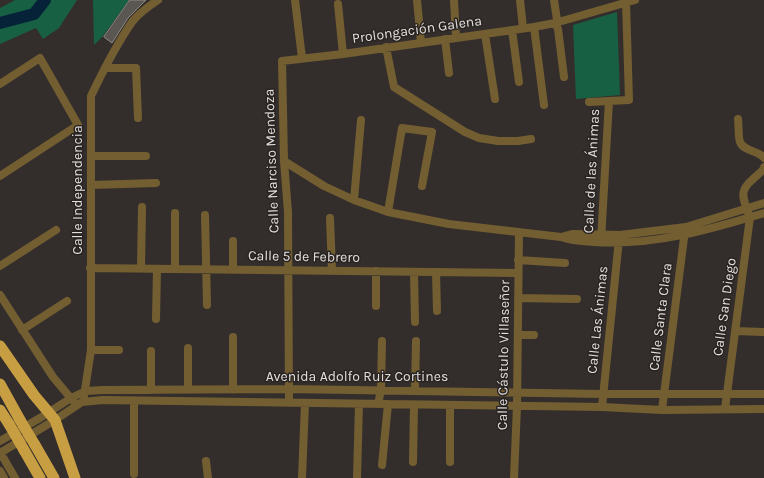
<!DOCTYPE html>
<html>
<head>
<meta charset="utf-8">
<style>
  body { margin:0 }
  canvas { display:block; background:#332e2b }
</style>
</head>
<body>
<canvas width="764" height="478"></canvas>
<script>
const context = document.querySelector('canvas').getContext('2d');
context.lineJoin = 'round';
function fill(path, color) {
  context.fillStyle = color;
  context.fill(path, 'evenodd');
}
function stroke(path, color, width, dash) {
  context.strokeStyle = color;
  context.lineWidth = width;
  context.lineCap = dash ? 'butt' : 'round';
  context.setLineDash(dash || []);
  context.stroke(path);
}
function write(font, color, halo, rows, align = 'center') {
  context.font = font + ' Karla,sans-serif';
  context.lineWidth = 3;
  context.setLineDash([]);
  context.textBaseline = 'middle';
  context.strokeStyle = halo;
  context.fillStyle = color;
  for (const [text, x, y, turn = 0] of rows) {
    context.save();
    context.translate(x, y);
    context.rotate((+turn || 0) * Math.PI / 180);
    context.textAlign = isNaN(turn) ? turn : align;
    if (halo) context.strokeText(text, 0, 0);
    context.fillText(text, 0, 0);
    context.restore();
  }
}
fill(new Path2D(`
  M15,0H77L59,28L43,39L36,28L0,44V8Z
  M93,0H129L103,36L94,45Z
  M617,12L620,95L576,99L573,25Z`), '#176044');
stroke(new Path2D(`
  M0,23L34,14L45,0`), '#052238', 12);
const building = new Path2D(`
  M130,0H146L128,18L112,43L104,37Z`);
fill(building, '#5a5651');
stroke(building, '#8d8983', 1);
stroke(new Path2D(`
  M295,0L302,58
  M417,0L421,42
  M454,0L456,38
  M520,0L523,28
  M554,0L557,20L555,23
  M338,4L343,54
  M555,23L558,29L564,77
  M534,27L544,105
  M512,30L519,82
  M485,34L495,99
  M445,39L449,73
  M386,47L394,87L465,132L479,138L498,141H518L531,139
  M105,68H136L138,118
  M0,84L40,58L78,125L0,176
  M589,102L629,100L626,2
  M738,119C739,126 738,136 740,142C744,152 759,150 764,158
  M91,156H146
  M284,161L324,186L354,200L388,212L449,224L561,237C572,241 582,241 594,242C653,246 708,230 764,213
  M91,185L156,183
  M354,200L361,120
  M388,212L402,128L432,132L422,186
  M205,215L207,305
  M330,218L332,271
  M561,237L572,234L620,235L686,227L764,203
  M601,240L609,101
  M233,241V269
  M518,260L565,263
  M0,266L56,230
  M90,268L518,273
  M141,268L142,207
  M175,269V213
  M376,271V306
  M414,272L415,322
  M436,272L437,311
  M0,295L53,377L74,402
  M518,298L577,299
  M156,319L157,269
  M22,330L67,301
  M735,331L764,332
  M518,335H534
  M91,350H119
  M188,389V348
  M151,390V351
  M233,390V337
  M415,390L416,341
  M84,396L91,350V96C103,71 116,45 132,22C139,13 149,6 158,0
  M289,403L288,212L284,161L282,61L343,54L534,27L555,23L635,0
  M378,404L381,390L382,341
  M602,407L619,239
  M725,409L750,217C738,189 742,189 763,170L764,167
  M662,410L685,230
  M0,441L40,418L71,398L86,391L103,390L289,389L603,394H764
  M0,452L15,478
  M0,453L55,420L82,402L103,400L602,407L662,410L764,409
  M206,461L208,478
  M413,462L414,405
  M450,462V405
  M382,465L388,404
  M0,471L4,478
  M134,474V401
  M302,478L305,403
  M357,478L359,404
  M514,478L517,406L519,232`), '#735e32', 8);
stroke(new Path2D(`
  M0,346L34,395L55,420L75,478
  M0,384L20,420
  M0,410L9,424
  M35,445L54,478
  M24,450L40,478`), '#c89e42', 11);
stroke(new Path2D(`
  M20,420L35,445
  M9,424L24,450`), '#c89e42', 11);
write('14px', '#e2dedc', '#292421', [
  ["Prolongación Galena",417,30,-8],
  ["Calle Narciso Mendoza",272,161,-92],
  ["Calle de las Ánimas",592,171,-87],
  ["Calle Independencia",78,190,-90],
  ["Calle 5 de Febrero",304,257,1],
  ["Calle San Diego",725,307,-82],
  ["Calle Santa Clara",661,317,-83],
  ["Calle Las Ánimas",598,320,-84],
  ["Calle Cástulo Villaseñor",504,355,-89],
  ["Avenida Adolfo Ruiz Cortines",357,377]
]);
</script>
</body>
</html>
